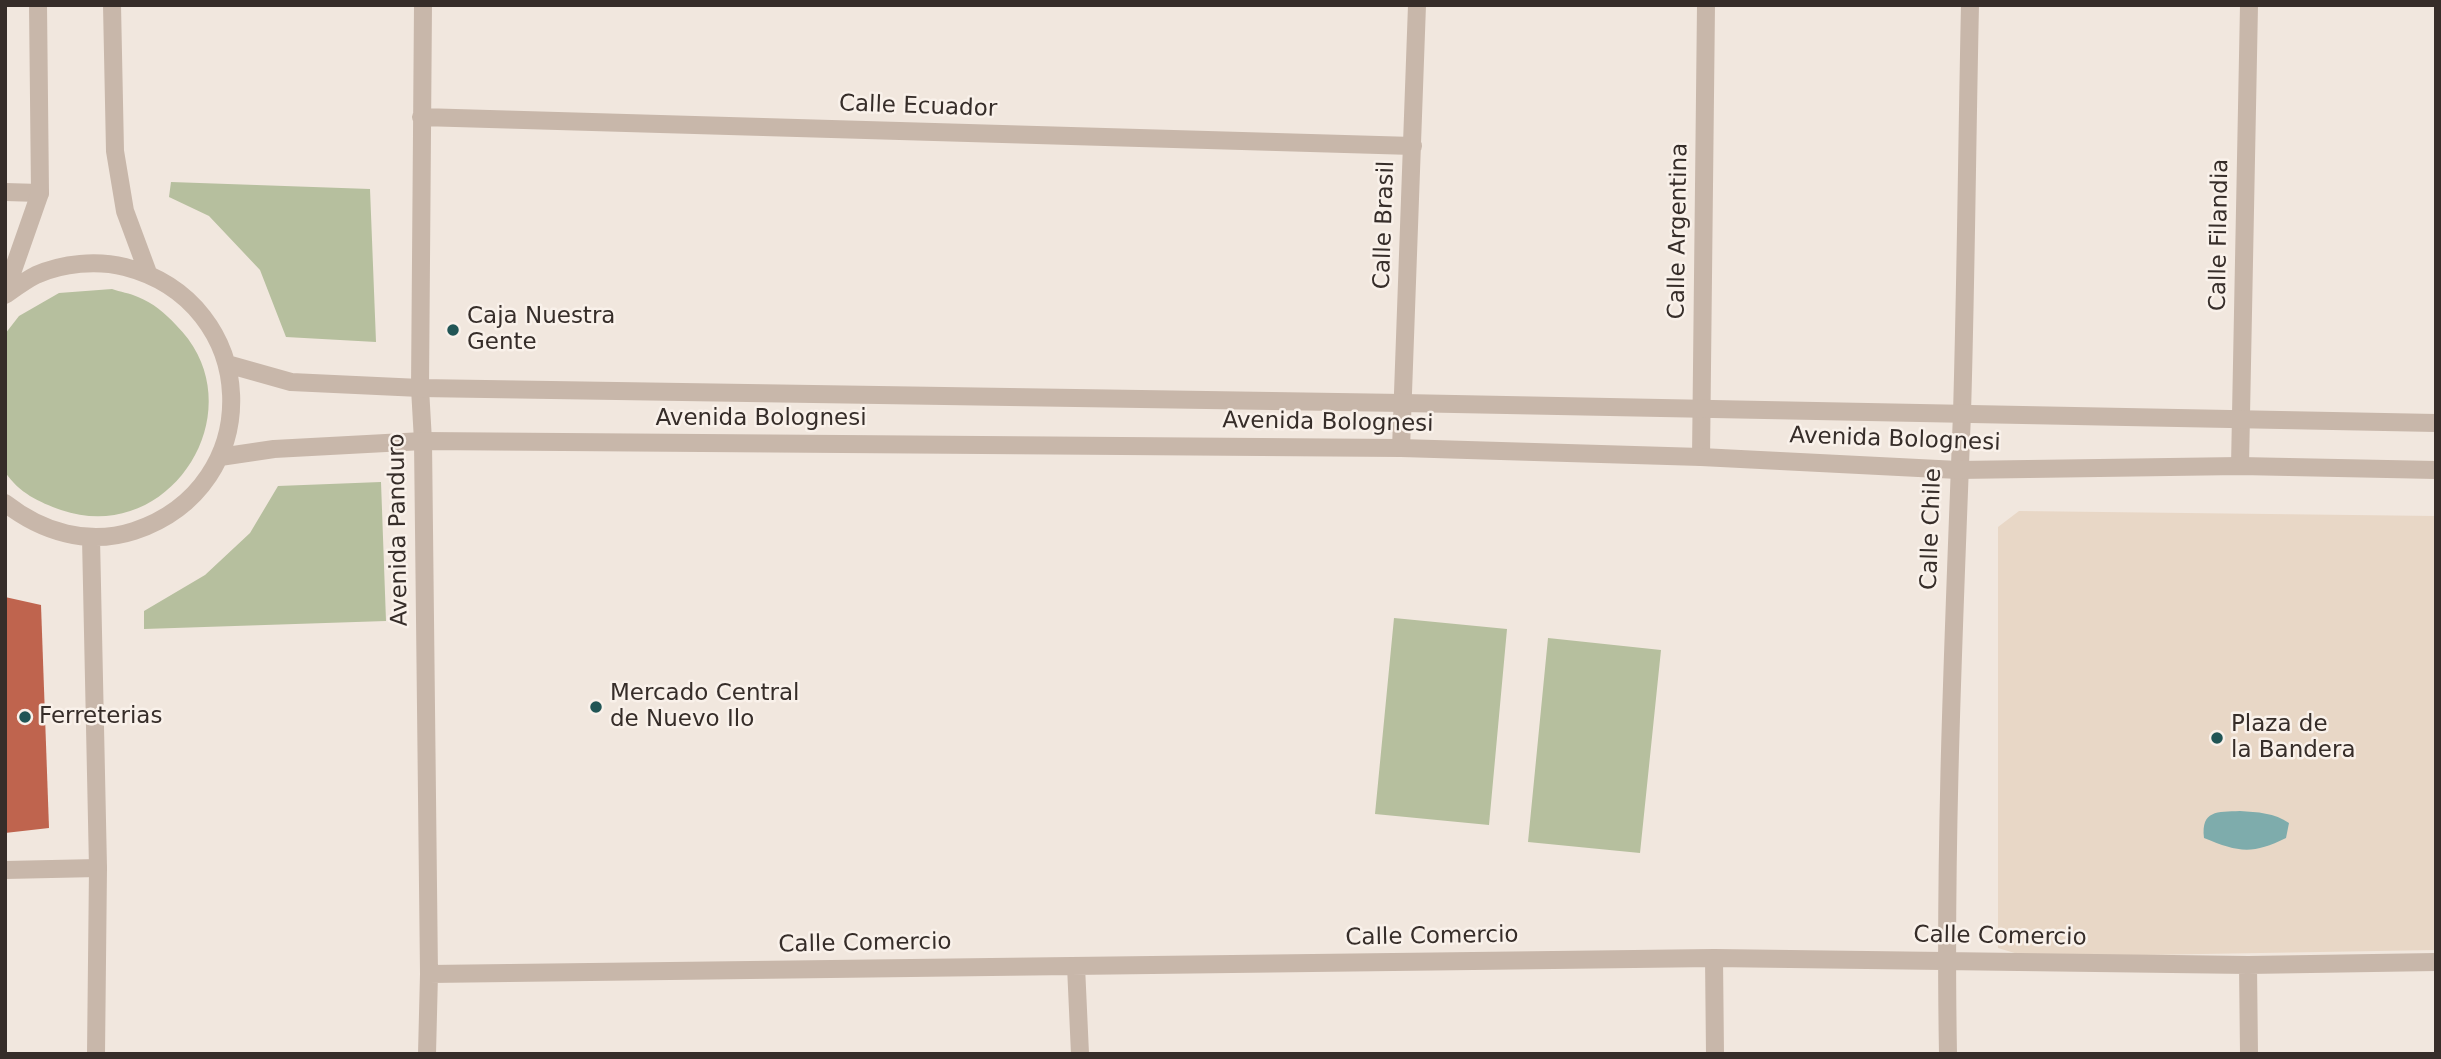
<!DOCTYPE html>
<html>
<head>
<meta charset="utf-8">
<style>
  body { margin:0 }
  #map { position:relative; width:2441px; height:1059px; overflow:hidden; background:#f1e7de; font-family:"DejaVu Sans",sans-serif }
  canvas { display:block }
  .frame { position:absolute; inset:0; border:7px solid #362d29; pointer-events:none }
</style>
</head>
<body>
<div id="map">
<canvas width="2441" height="1059"></canvas>
<div class="frame"></div>
</div>
<script>
const context = document.querySelector('canvas').getContext('2d');
context.lineJoin = 'round';
function fill(path, color) {
  context.fillStyle = color;
  context.fill(path, 'evenodd');
}
function stroke(path, color, width, dash) {
  context.strokeStyle = color;
  context.lineWidth = width;
  context.lineCap = dash ? 'butt' : 'round';
  context.setLineDash(dash || []);
  context.stroke(path);
}
function write(font, color, halo, rows, align = 'center') {
  context.font = font + ' "DejaVu Sans",sans-serif';
  context.lineWidth = 5;
  context.setLineDash([]);
  context.textBaseline = 'middle';
  context.strokeStyle = halo;
  context.fillStyle = color;
  for (const [text, x, y, turn = 0] of rows) {
    context.save();
    context.translate(x, y);
    context.rotate((+turn || 0) * Math.PI / 180);
    context.textAlign = isNaN(turn) ? turn : align;
    if (halo) context.strokeText(text, 0, 0);
    context.fillText(text, 0, 0);
    context.restore();
  }
}
fill(new Path2D(`
  M171,182L370,189L376,342L286,337L260,270L209,216L169,197Z
  M112,289C120,292 130,293 138,297C153,303 165,313 176,325C259,407 171,548 61,510C39,502 19,493 5,472V334L19,316L59,293Z
  M381,482L386,621L144,629V611L205,575L250,533L278,486Z
  M1394,618L1507,629L1489,825L1375,814Z
  M1548,638L1661,650L1640,853L1528,842Z`), '#b6bf9e');
fill(new Path2D(`
  M2019,511L2436,516V950L2028,957L1998,948V527Z`), '#e8d7c6');
fill(new Path2D(`
  M2240,811C2257,812 2275,813 2289,823L2286,838C2252,855 2238,852 2204,838C2201,810 2217,812 2240,811Z`), '#7eacac');
fill(new Path2D(`
  M5,597L41,605L49,828L5,833Z`), '#bf644e');
stroke(new Path2D(`
  M423,5L420,388L423,441L429,974L427,1054
  M421,117L1413,146
  M5,192L40,193
  M1401,448L1417,5
  M1701,457L1706,5
  M2240,466L2249,5
  M5,870L98,868
  M1714,958L1715,1054
  M2248,965L2249,1054
  M1076,966L1080,1054
  M429,974L1714,958L2248,965L2436,962
  M1948,1054C1944,840 1954,626 1962,413C1966,277 1967,141 1970,5`), '#c8b7aa', 18);
stroke(new Path2D(`
  M112,5L115,151L125,211L148,273
  M5,293L40,193L38,5
  M5,295C15,288 26,280 36,275C63,263 97,260 125,267C261,302 269,486 134,531C88,546 42,532 5,503
  M227,364L291,382L420,388L1403,403L2436,423
  M220,457L274,449L423,441L1401,448L1701,457L1958,470L2240,466L2436,470
  M91,538L98,868L96,1054`), '#c8b7aa', 18);
for (const [x, y, r, color] of [
  [453,330,7,"#215555"],
  [596,707,7,"#215555"],
  [25,717,7,"#215555"],
  [2217,738,7,"#215555"]
]) {
  const dot = new Path2D();
  dot.arc(x, y, r, 0, 2 * Math.PI);
  context.fillStyle = color;
  context.fill(dot);
  stroke(dot, '#f9f1ea', 2.5);
}
write('23px', '#362d29', '#f9f1ea', [
  ["Calle Ecuador",918,107,2],
  ["Calle Brasil",1385,225,-88],
  ["Calle Argentina",1679,231,-89],
  ["Calle Filandia",2220,235,-89],
  ["Avenida Bolognesi",761,419],
  ["Avenida Bolognesi",1328,423,1],
  ["Avenida Bolognesi",1895,440,2],
  ["Calle Chile",1932,529,-88],
  ["Avenida Panduro",399,530,-91],
  ["Calle Comercio",1432,937,-1],
  ["Calle Comercio",2000,937,1],
  ["Calle Comercio",865,944,-1]
]);
write('23px', '#362d29', '#f9f1ea', [
  ["Caja Nuestra",467,317],
  ["Gente",467,343],
  ["Mercado Central",610,694],
  ["de Nuevo Ilo",610,720],
  ["Ferreterias",39,717],
  ["Plaza de",2231,725],
  ["la Bandera",2231,751]
], 'left');
</script>
</body>
</html>
